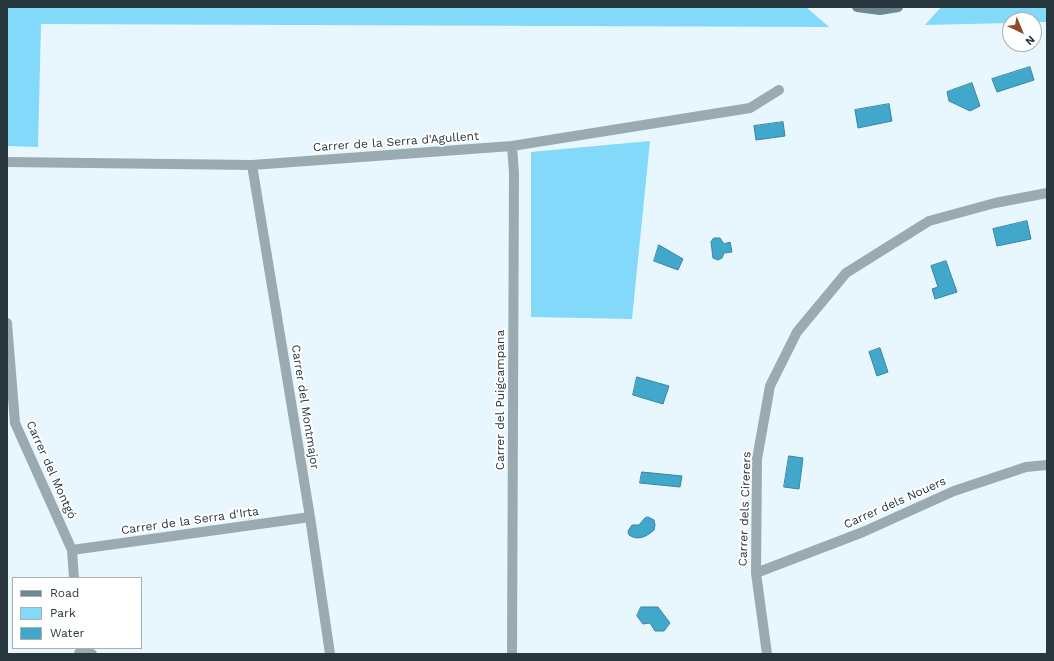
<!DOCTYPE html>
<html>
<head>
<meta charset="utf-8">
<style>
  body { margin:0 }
  #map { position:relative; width:1054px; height:661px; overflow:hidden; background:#e8f7fe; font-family:"Work Sans",sans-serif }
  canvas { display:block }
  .frame { position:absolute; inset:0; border:8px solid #28373e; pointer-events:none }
  .legend { position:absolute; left:12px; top:577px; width:130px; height:72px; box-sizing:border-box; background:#fff; border:1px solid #a9afb2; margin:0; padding:5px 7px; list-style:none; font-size:12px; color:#28373e }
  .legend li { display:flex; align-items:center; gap:8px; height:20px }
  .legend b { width:20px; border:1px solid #a9afb2 }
  .north { position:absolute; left:1002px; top:12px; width:40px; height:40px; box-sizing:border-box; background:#fff; border:1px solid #a9afb2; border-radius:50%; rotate:136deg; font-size:11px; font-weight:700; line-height:16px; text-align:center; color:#28373e }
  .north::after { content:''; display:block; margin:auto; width:14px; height:18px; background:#914927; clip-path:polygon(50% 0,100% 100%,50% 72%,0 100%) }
</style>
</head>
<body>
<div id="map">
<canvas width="1054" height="661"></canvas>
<div class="frame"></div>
<ul class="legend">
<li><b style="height:5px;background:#6f8790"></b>Road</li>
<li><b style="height:11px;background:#82d9fa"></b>Park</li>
<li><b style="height:11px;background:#41a7cb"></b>Water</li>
</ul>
<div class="north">N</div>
</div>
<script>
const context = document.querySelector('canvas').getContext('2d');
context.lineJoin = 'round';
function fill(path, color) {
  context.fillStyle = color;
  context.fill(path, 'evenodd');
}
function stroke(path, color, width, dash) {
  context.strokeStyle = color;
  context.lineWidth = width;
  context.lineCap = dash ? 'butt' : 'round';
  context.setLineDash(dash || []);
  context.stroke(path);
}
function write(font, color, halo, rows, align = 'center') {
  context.font = font + ' "Work Sans",sans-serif';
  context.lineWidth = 4;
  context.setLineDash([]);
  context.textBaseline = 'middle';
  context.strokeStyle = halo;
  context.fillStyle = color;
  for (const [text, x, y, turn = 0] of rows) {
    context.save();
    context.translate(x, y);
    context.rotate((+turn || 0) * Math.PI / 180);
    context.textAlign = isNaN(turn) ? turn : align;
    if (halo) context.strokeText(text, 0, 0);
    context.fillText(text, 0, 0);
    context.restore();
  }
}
fill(new Path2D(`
  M7,7H806L829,27L41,24L38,147L7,146Z
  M941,7H1047V22H1034V20H1010V23L925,25Z
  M650,141L632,319L531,317V152Z`), '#82d9fa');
const water = new Path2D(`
  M1030,67L1034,80L997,92L992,79Z
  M972,83L980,106L970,111L949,101L947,92Z
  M889,104L892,121L858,128L855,110Z
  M783,122L785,136L756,140L754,126Z
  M1027,221L1031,239L997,246L993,229Z
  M714,238H720L724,244L730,242L732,252L724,253L722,258L718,260L713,258L711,242Z
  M659,245L683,259L678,270L654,261Z
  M946,261L957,292L935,299L932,289L938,287L931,266Z
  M880,348L888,372L877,376L869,352Z
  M637,377L669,386L663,404L633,395Z
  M789,456L803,458L799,489L784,487Z
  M642,472L682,476L680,487L640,483Z
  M648,517L654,520L655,525L654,530C646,537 638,541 629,535L628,531L632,525H639L645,518Z
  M641,607H658L670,623L664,631H655L650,623L643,624L637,616Z`);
fill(water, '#41a7cb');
stroke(water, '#3a85a1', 1);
stroke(new Path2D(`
  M512,146L514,173L512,654
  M7,162L252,165L512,146L750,108L779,90
  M252,165L310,517L330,654
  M7,323L15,423L72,550L74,578
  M72,550L310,517
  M756,573L863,532L954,491L1026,467L1047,465
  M79,653L92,654
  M767,654L756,573L757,459L770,386L797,332L846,273L929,221L995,203L1047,193`), '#9aaab1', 10);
stroke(new Path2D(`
  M857,7L880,10L898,7`), '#6f8790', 10);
write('12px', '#28373e', '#fff', [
  ["Carrer de la Serra d'Agullent",396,142,-4],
  ["Carrer del Puigcampana",500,400,-90],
  ["Carrer del Montmajor",305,407,81],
  ["Carrer del Montgó",51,470,66],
  ["Carrer dels Nouers",895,503,-24],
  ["Carrer dels Cirerers",745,509,-88],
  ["Carrer de la Serra d'Irta",190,521,-8]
]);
</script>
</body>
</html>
